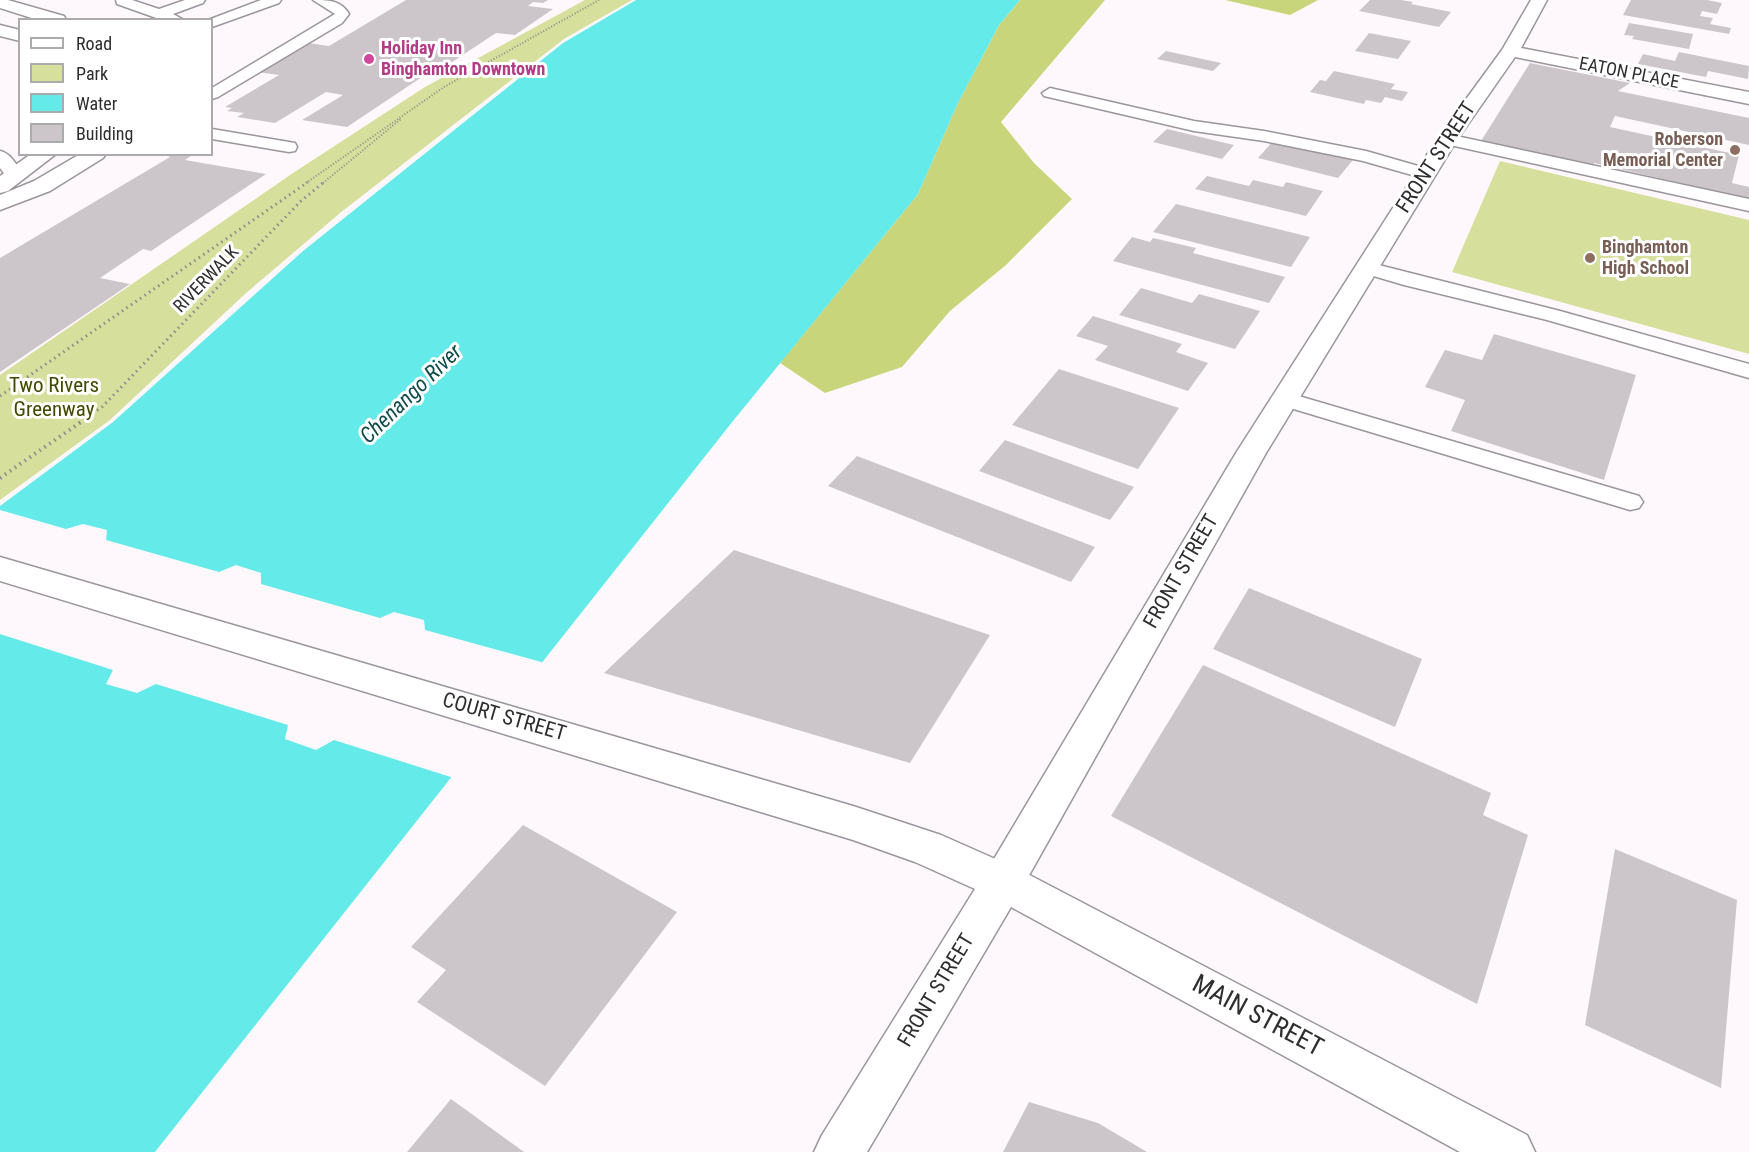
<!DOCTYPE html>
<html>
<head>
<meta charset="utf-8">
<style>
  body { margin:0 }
  #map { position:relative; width:1749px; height:1152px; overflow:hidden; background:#fef8fd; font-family:"Roboto Condensed",sans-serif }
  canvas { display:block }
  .legend { position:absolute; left:18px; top:18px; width:195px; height:138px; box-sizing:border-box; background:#fff; border:2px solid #acabac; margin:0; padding:8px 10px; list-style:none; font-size:18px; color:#2f2d2f }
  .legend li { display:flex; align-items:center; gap:12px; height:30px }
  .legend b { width:30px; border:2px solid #acabac }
</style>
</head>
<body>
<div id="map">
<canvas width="1749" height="1152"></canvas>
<ul class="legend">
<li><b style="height:8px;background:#fff"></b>Road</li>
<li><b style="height:16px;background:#d6df9b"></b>Park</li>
<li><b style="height:16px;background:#65eaea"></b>Water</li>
<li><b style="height:16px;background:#ccc6cb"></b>Building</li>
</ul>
</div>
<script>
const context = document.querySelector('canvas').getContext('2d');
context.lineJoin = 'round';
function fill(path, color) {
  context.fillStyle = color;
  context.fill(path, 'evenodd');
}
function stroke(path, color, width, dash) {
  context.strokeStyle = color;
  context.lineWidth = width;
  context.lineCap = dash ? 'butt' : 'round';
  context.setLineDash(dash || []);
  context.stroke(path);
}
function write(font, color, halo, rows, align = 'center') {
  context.font = font + ' "Roboto Condensed",sans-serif';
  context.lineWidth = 6;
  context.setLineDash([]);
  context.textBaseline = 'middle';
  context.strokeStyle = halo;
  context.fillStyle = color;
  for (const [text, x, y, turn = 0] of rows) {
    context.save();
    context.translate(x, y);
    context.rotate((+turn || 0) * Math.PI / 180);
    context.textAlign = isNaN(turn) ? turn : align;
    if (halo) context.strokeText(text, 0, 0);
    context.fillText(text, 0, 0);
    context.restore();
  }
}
fill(new Path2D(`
  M585,0H632L564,39L340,213L245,294L110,420L0,500V375L293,173L425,87Z
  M1500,161L1749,220V354L1452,272Z`), '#d6df9b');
fill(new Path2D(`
  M1020,0H1105L1001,122L1034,163L1072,199L1006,265L950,311L902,367L825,393L780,363L918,194L957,105L999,25Z
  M1225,0H1318L1290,15Z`), '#c9d57a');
fill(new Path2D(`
  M636,0H1020L999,25L957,105L918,194L733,421L155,1152H0V506L113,422L303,251L563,43Z`), '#65eaea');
fill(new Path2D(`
  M0,510L66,529L83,524L107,530L106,540L219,572L236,565L261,573V584L380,618L394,612L424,620L425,630L545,663L454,778L334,740L316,750L285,739L288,725L156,684L137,693L106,684L113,670L0,634Z`), '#fef8fd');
fill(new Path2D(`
  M406,0H548L543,3L533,2L528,6L553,9L515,35L496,33L437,72L431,71L347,127L302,120L343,95L326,92L275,123L237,117L244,113L227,111L232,108L225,107L279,75L257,72L308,43L329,46Z
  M1370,0H1401L1413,2L1411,4L1451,12L1439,27L1359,11Z
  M1631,0H1707L1722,3L1717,14L1702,11L1700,16L1713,18L1710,24L1731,28L1729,34L1623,15Z
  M1629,23L1693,34L1689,49L1632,39L1634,36L1624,35Z
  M1369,33L1411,41L1398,59L1355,51Z
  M1166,51L1221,63L1213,71L1157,59Z
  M1679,52L1749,66L1748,79L1708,71L1706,77L1638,64L1643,54L1675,61Z
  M1530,63L1630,83L1618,91L1749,118V145L1615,116L1610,127L1739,155L1732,183L1749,187V199L1594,163L1593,166L1481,141Z
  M1334,71L1395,84L1391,89L1408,92L1402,101L1385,97L1381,103L1366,100L1364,104L1310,92L1320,80L1326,81Z
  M1167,129L1234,145L1222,159L1153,142Z
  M1274,140L1353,160L1338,178L1258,158Z
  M164,154H194L185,160L266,174L151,251L143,249L100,278L130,284L0,372V258L170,157Z
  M1207,176L1249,186L1253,180L1283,187L1286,182L1323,191L1306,216L1195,189Z
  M1176,204L1310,237L1291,267L1153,232Z
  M1132,237L1150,242L1153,238L1196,248L1193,253L1285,277L1269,303L1113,261Z
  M1141,288L1192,303L1199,294L1260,311L1235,349L1119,315Z
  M1093,316L1182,344L1176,352L1208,363L1188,391L1095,360L1108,346L1076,336Z
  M1494,334L1636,375L1604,480L1451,431L1465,400L1425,387L1445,350L1482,360Z
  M1059,369L1179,408L1138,469L1012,425Z
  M1005,440L1134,487L1110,520L979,471Z
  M857,456L1095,547L1071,582L828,486Z
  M734,550L990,635L910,763L604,673Z
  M1249,588L1422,659L1395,727L1213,649Z
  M1203,665L1491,793L1483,815L1528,835L1477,1004L1111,816Z
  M523,825L677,912L545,1086L417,1002L446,970L411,947Z
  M1615,849L1737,900L1721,1088L1585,1025Z
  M451,1099L524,1152H407Z
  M1029,1102L1098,1123L1147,1152H1003Z`), '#ccc6cb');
const lane = new Path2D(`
  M116,0H132L159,9L185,0H205L203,3L173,14L184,20H162L117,4Z
  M261,0H281L279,3L212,27V20H208Z
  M313,0C328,0 341,0 349,14L342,23L218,97L212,99V88L335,14Z
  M1050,88L1194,121L1264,131L1366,151L1432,170L1435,174L1432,178L1426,179L1363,161L1264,141L1194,131L1044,96L1042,93Z
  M212,129L289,142L295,143L297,147L295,151L289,152L212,139Z
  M1447,134L1749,199V211L1441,143L1439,139L1441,135Z
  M0,151C11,153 18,167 24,176L21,180H9L0,168Z
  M1367,262L1560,311L1749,364V378L1547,320L1404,285L1360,272L1357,268L1360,264Z
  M1285,392L1639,496L1643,502L1639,508L1630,510L1277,404L1274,399L1277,394Z`);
const street = new Path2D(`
  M0,0H8L64,16L66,20H38L0,8Z
  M1531,0H1547L1521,48L1749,92V104L1515,57L1457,140L1266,453L1018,895L1003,901L988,895L982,882L988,869L1236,453L1437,139L1502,50Z
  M0,25L20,30V41L0,36Z
  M31,154H56L8,191L0,193V176Z
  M80,154H106L103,158L50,191L0,210V195L34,181Z`);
const primary = new Path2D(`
  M0,557L853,806L941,835L1018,869L1527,1135L1535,1152H1460L1011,907L867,1152H814L822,1135L975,889L915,862L853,840L0,581Z`);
stroke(lane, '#9b969b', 3);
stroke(street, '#9b969b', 3);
stroke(primary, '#9b969b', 3);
stroke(new Path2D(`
  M306,183L444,87L599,0
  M323,183L401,119`), '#8e8a8e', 2, [1, 2]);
stroke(new Path2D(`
  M0,396L308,182
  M79,423L102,407L301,201L324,182`), '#8e8a8e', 3, [1.5, 4]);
stroke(new Path2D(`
  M0,478L81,422`), '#8e8a8e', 4, [1.5, 4.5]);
fill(lane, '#fff');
fill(street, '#fff');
fill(primary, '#fff');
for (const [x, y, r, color] of [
  [369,59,6,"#d1479c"],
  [1735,150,6,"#8d6e63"],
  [1590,258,6,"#8d6e63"]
]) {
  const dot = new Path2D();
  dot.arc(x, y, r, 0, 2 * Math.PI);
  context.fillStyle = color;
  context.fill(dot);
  stroke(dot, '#fff', 2);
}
write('bold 18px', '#b23c85', '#fff', [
  ["Holiday Inn",381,49],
  ["Binghamton Downtown",381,70]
], 'left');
write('18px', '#2f2d2f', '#fff', [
  ["EATON PLACE",1629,74,11],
  ["RIVERWALK",207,280,-46]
]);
write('bold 18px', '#785e54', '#fff', [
  ["Roberson",1723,140],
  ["Memorial Center",1723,161],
  ["Binghamton",1602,248,"left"],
  ["High School",1602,269,"left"]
], 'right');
write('21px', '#2f2d2f', '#fff', [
  ["FRONT STREET",1437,158,-57],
  ["FRONT STREET",1182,572,-60],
  ["COURT STREET",504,718,16],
  ["FRONT STREET",937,991,-59]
]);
write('21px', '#434900', '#fff', [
  ["Two Rivers",54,387],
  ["Greenway",54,411]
]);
write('italic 22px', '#124d4d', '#fff', [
  ["Chenango River",412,395,-44]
]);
write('26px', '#2f2d2f', '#fff', [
  ["MAIN STREET",1257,1017,28]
]);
</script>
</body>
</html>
